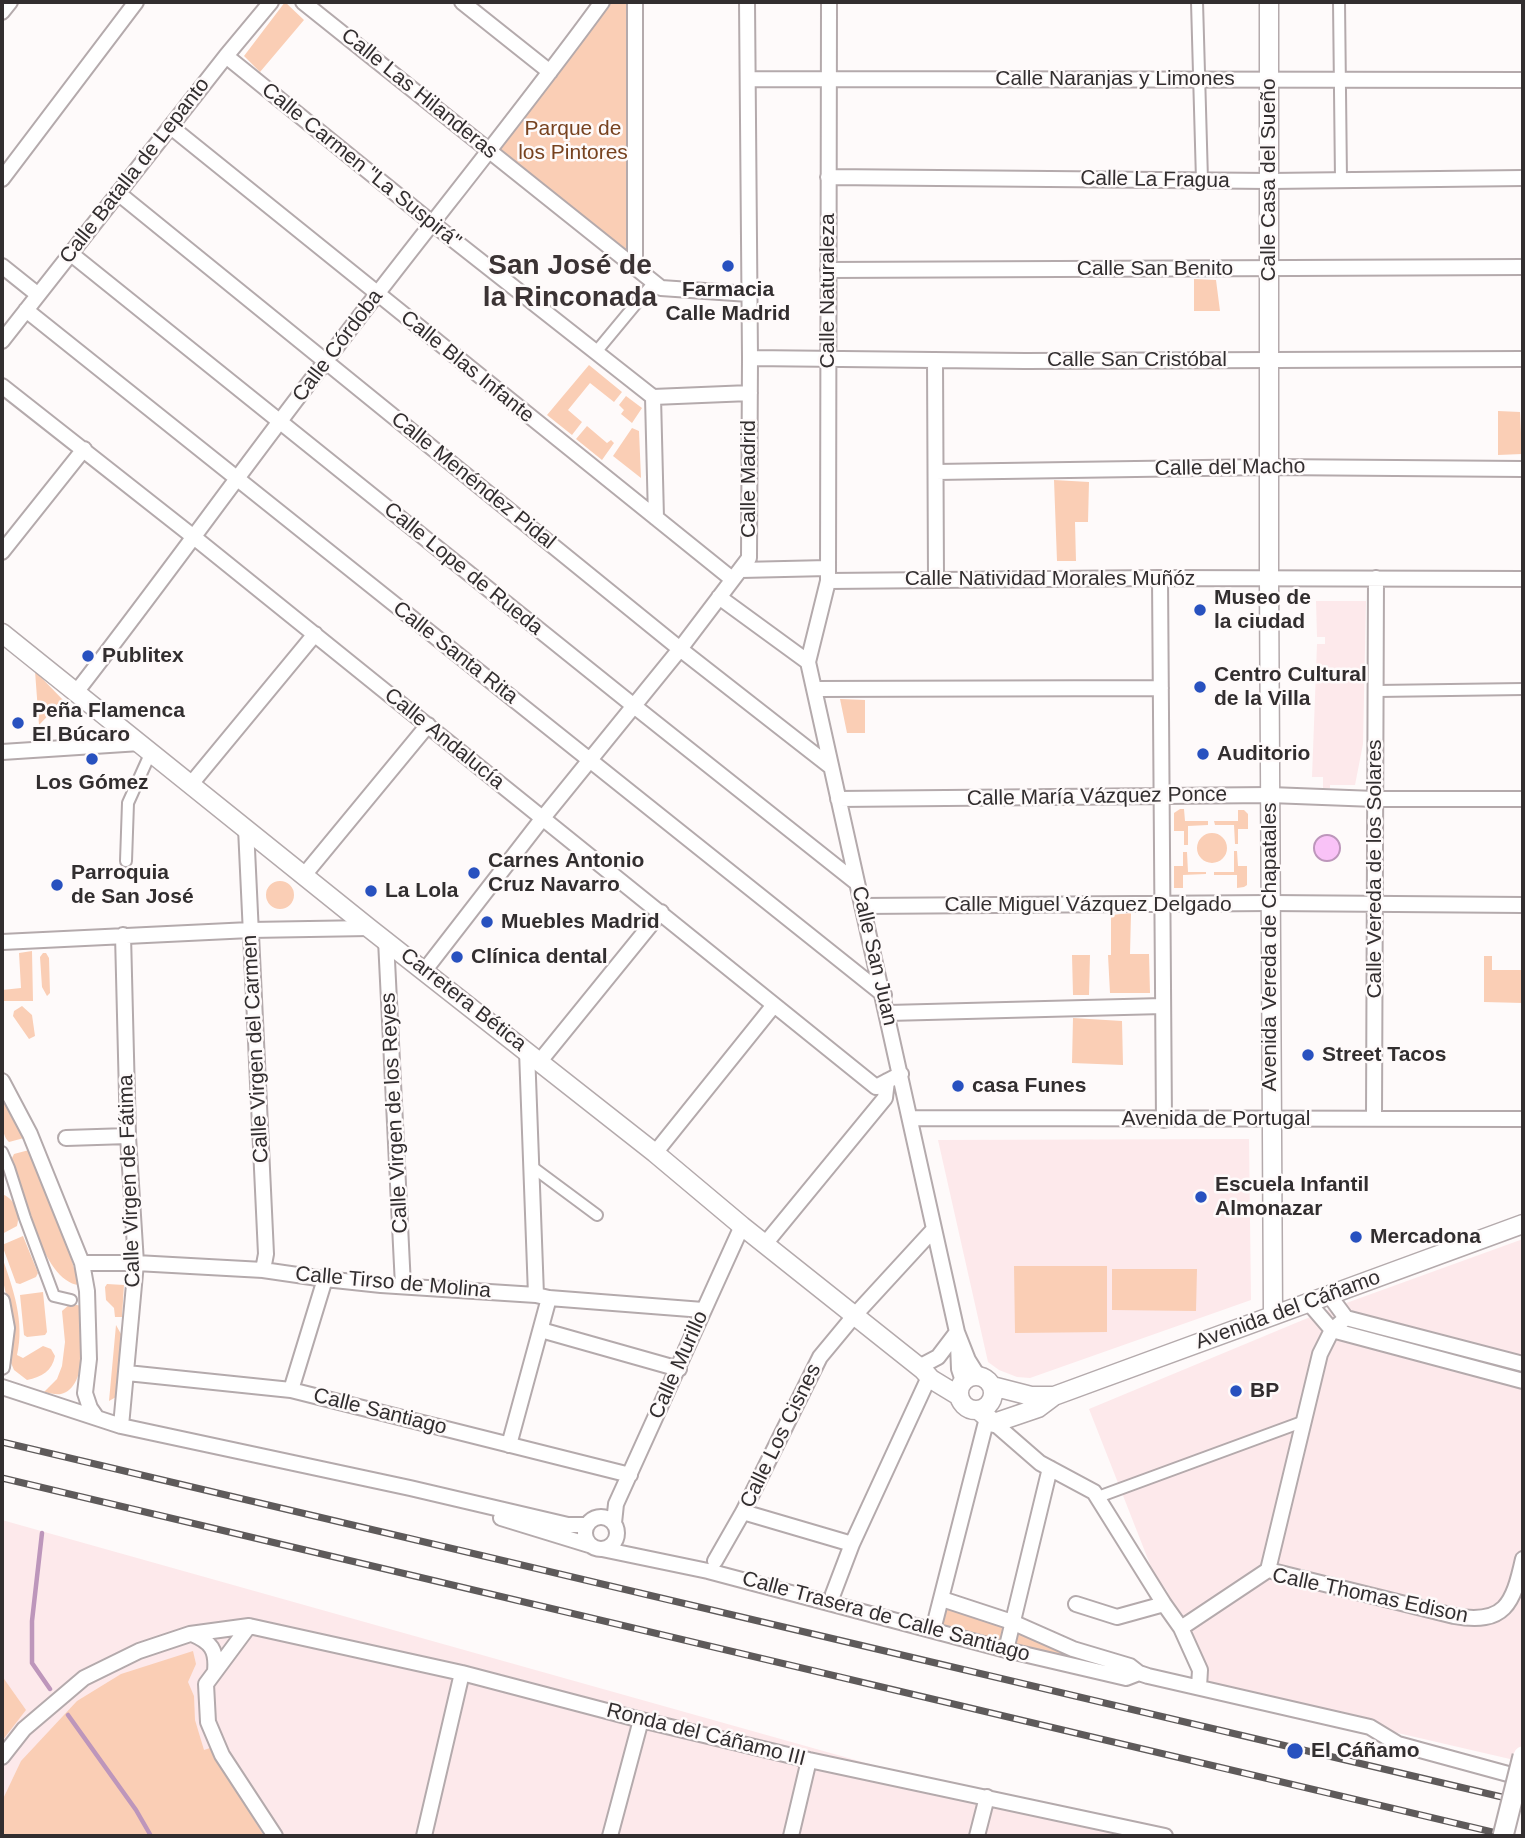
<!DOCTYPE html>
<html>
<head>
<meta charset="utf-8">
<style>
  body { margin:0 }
  #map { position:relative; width:1525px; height:1838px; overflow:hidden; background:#fefafa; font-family:Arial,sans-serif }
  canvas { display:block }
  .frame { position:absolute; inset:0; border:4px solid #322e2f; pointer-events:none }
</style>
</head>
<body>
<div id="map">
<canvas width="1525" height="1838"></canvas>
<div class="frame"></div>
</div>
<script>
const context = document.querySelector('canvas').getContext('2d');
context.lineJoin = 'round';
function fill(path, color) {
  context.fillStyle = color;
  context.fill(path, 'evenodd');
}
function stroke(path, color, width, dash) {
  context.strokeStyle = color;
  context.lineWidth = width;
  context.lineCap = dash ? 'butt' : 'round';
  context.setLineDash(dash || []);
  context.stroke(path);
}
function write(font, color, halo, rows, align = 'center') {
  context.font = font + ' Arial,sans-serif';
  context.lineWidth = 5;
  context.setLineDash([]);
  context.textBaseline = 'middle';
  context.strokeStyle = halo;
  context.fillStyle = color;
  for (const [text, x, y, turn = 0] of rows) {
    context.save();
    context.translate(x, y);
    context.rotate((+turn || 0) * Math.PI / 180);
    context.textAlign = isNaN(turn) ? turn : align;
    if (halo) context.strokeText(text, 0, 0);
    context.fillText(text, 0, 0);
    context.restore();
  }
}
fill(new Path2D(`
  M1316,601H1366L1363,744L1355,785H1330V788H1323V777H1312L1317,644H1325V637H1317Z
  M1249,1139L1251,1300L1030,1378L1017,1377L999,1370L988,1362L938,1140Z
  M1523,1239V1762L1199,1687L1181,1628L1167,1591L1153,1572L1089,1409L1327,1310Z
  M2,1520L987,1797L1165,1836H2Z`), '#fde9eb');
fill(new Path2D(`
  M285,2L304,20L260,72L244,56Z
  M609,2H628L629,250L626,251L502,156L499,148Z
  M1194,279L1216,280L1220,311H1194Z
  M589,365L622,392L614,402L590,383L568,410L582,422L572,435L547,415Z
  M626,396L642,408L632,423L621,414L624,410L619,405Z
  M1498,411L1520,412L1522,454L1498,455Z
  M587,426L607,443L611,440L614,443L602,460L576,439Z
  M632,428L639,431L641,478L613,456Z
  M1054,480L1089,482L1088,522H1075L1076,561H1057Z
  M35,671L63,700L39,725Z
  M840,699L865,700V733H847Z
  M1180,809H1184L1185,821H1208V825L1188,826V845H1184V831H1174V813Z
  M1238,810H1244L1248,814V829H1238V844H1235L1234,825H1215L1214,821H1238Z
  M1197 848a15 15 0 1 1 30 0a15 15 0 1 1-30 0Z
  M1234,851H1237L1238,866H1247V885L1244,887L1237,888V875H1214V872H1234Z
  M1183,852H1187L1188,872H1206V874L1183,875V888H1174V866H1183Z
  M266 895a14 14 0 1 1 28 0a14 14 0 1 1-28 0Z
  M1131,913L1130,954H1149L1150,993H1110L1108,955H1111V915Z
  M32,951L33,1001H2V990L21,988L19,953Z
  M43,953H46L49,958L50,993L47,996L42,987L40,957Z
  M1072,955H1090L1089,995H1073Z
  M1484,956H1492V970H1523V1003L1484,1002Z
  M22,1006L32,1015L35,1036L29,1039L13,1016L14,1011Z
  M1073,1018L1122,1021L1123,1065L1072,1063Z
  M2,1098L16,1120L24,1138L9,1142C0,1134 2,1112 2,1098Z
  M29,1150L69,1251L79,1285C42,1282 22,1187 12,1158L14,1154Z
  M2,1194C15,1199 21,1213 17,1226L2,1234Z
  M23,1236L38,1273L36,1277L20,1284L16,1283L2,1245Z
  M2,1257C13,1288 25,1322 17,1355L23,1358L43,1346L51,1349L55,1356C52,1371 42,1377 27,1380L14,1370L11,1363L12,1322L2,1276Z
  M1014,1266H1107V1332L1015,1333Z
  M1112,1269H1197L1196,1311L1112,1310Z
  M107,1284L124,1285L122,1317H115L114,1308L106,1300L105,1287Z
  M43,1292L47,1332L45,1335L27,1337L24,1335L20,1295Z
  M70,1304L83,1306C83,1326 89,1388 61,1394C57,1395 49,1393 44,1392L57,1379L62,1366L65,1342L62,1311Z
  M116,1325L121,1334L116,1397L109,1401Z
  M942,1599L1139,1673L933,1630Z
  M193,1651L196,1664L188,1682L194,1696L195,1720L204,1750L210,1748L264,1836H2V1801L21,1761L77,1701L121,1674Z
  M2,1676L26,1710L2,1741Z`), '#faceb5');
const water = new Path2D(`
  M1314 848a13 13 0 1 1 26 0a13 13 0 1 1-26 0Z`);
fill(water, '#f9c2f7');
stroke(water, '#bd96bb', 2);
stroke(new Path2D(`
  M42,1533L32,1621V1663L50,1689
  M68,1715L136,1810L151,1836`), '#bd96bb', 4.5);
const pedestrian = new Path2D(`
  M1197,2L1202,180
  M1339,2L1341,180
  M596,352L654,282
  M1377,691L1523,689
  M126,861L128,803L151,752
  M2,1152L9,1168L25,1218L54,1296L71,1300
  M531,1166L597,1215
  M1098,1497L1302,1422`);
const minor = new Path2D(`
  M303,2L661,288L749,294
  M462,2L550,72
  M635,2V268
  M829,2L828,581L808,662L957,1332L968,1360L978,1376
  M2,12L10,2
  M226,56L432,223L653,397L750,393
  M748,79L1523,80
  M171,127L732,579
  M828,177L1270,181L1523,178
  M2,179L136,2
  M118,193L680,649L831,767
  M70,253L634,706L857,883
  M2,266L37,294
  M828,270L1523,267
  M26,310L884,995
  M2,341L226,56L271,2
  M750,358L1025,361L1523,359
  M935,360L936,579
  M2,386L195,538L876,1087L901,1074
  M653,397L656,518
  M936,472L1269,467L1523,469
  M2,552L84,449
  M741,570L828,568
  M1160,578L1164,1120
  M828,581L1160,578L1523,579
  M719,597L808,662
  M815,689L1161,688
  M77,691C161,583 241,471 325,362C416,241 513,124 602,2
  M2,752L140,743
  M191,784L315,634
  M838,799L1270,795L1375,799H1523
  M246,828L266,1254L263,1270
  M305,874L428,725
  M862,906L1270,903L1523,905
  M386,940L403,1286
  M2,942L250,930L369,928
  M425,970L542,819L680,649L749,558L750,358L747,2
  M888,1013L1163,1006
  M527,1051L536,1295
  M540,1061L661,912
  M2,1081L30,1134L82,1263L87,1291L89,1359L85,1393L90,1408L97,1418
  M910,1118L1523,1119
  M1374,1118L1376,578
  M66,1138L128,1136
  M655,1153L774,1005
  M765,1244L885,1098L887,1081
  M82,1263H136L263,1270L325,1279L381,1285L536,1295L549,1298L703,1310
  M1329,1295L1346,1318L1523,1364
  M2,1301L7,1328L2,1367
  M1308,1302L1332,1330L1523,1381
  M541,1330L679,1369
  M958,1344L959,1369L963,1381
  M919,1367L938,1357L957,1332
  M127,1373L291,1390L630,1475
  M2,1387L121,1426L410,1488L568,1525H586
  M291,1390L325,1279
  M994,1423L1040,1463L1094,1492L1164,1604L1181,1628L1200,1670L1199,1687
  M121,1426L136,1263L128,1136L123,935
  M509,1445L549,1298
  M743,1512L852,1544
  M585 1533a16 16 0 1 1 32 0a16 16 0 1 1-32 0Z
  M501,1518L589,1545
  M614,1523L616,1504L742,1226
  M602,1549L708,1571L1006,1650L1126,1678L1139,1673
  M715,1561L743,1512L820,1357L854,1316L934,1229
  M1268,1570L1320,1354L1332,1330L1346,1318
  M833,1594L852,1544L929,1377
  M942,1599L1012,1622L1073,1649L1130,1666L1139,1673L1148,1676L1370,1727L1398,1744L1508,1774
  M1076,1604L1117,1617L1164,1604
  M1181,1628L1268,1570L1454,1616C1505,1625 1513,1604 1523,1559
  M933,1630L987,1418
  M192,1634C211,1642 217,1650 215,1671
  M1006,1650L1050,1468
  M2,1757L24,1729L84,1678L139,1651L190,1634L249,1626
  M275,1836L222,1755L208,1722L206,1684L249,1626L462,1673L641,1720L809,1760L1165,1836
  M424,1836L462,1673
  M610,1836L641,1720
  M791,1836L809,1760
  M977,1836L987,1797`);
const tertiary = new Path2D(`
  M1269,2V580L1273,1315
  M2,633L369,928L655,1153L742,1226L923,1370L931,1379L959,1396
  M959 1393a17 17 0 1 1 34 0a17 17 0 1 1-34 0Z
  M992,1386L1031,1396H1054
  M978,1410L994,1423L1038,1408L1054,1396L1523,1224`);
stroke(pedestrian, '#b4aaac', 14);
stroke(minor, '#b4aaac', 18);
stroke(tertiary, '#b4aaac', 21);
stroke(pedestrian, '#fff', 10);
stroke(minor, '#fff', 14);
stroke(tertiary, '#fff', 18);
const rail = new Path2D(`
  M2,1442L1523,1802
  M2,1478L1509,1836`);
stroke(rail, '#5e5a5a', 7);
stroke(rail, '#fefafa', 4.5, [13]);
const secondaryBridge = new Path2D(`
  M1503,1836L1523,1756`);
stroke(secondaryBridge, '#b4aaac', 23, []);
stroke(secondaryBridge, '#fff', 19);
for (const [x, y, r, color] of [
  [728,266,7,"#2851bf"],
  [1200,610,7,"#2851bf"],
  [88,656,7,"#2851bf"],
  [1200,687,7,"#2851bf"],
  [18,723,7,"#2851bf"],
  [1203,754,7,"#2851bf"],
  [92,759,7,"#2851bf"],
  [474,873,7,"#2851bf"],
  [57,885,7,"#2851bf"],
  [371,891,7,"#2851bf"],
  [487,922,7,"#2851bf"],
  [457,957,7,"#2851bf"],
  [1308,1055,7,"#2851bf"],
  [958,1086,7,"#2851bf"],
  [1201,1197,7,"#2851bf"],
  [1356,1237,7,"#2851bf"],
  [1236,1391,7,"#2851bf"],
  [1295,1751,9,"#2851bf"]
]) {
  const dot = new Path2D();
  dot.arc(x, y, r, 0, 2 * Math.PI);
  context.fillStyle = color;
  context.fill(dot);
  stroke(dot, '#fefafa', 2.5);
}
write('21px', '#322e2f', '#fefafa', [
  ["Calle Naranjas y Limones",1115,79],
  ["Calle Las Hilanderas",419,94,39],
  ["Calle Carmen \"La Suspirá\"",361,166,39],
  ["Calle Batalla de Lepanto",135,171,-52],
  ["Calle La Fragua",1155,180,1],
  ["Calle Casa del Sueño",1269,180,-90],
  ["Calle San Benito",1155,269],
  ["Calle Naturaleza",828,291,-90],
  ["Calle Córdoba",338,346,-53],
  ["Calle San Cristóbal",1137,360],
  ["Calle Blas Infante",467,367,39],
  ["Calle del Macho",1230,468,-1],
  ["Calle Madrid",749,479,-90],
  ["Calle Menéndez Pidal",473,481,39],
  ["Calle Lope de Rueda",463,569,39],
  ["Calle Natividad Morales Muñóz",1050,579],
  ["Calle Santa Rita",455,653,38],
  ["Calle Andalucía",444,739,39],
  ["Calle María Vázquez Ponce",1097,797,-1],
  ["Calle Vereda de los Solares",1375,869,-90],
  ["Calle Miguel Vázquez Delgado",1088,905],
  ["Avenida Vereda de Chapatales",1270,947,-90],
  ["Calle San Juan",874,956,77],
  ["Carretera Bética",463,1000,38],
  ["Calle Virgen del Carmen",256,1049,-93],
  ["Calle Virgen de los Reyes",395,1113,-93],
  ["Avenida de Portugal",1216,1119],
  ["Calle Virgen de Fátima",130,1181,-92],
  ["Calle Tirso de Molina",393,1283,5],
  ["Avenida del Cáñamo",1288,1310,-20],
  ["Calle Murillo",679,1365,-66],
  ["Calle Santiago",380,1412,14],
  ["Calle Los Cisnes",781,1436,-64],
  ["Calle Thomas Edison",1370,1596,12],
  ["Calle Trasera de Calle Santiago",886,1617,15],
  ["Ronda del Cáñamo III",706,1735,14]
]);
write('21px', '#77421f', '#fefafa', [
  ["Parque de",573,129],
  ["los Pintores",573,153]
]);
write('bold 21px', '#322e2f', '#fefafa', [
  ["Farmacia",728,290,"center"],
  ["Calle Madrid",728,314,"center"],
  ["Museo de",1214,598],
  ["la ciudad",1214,622],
  ["Publitex",102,656],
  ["Centro Cultural",1214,675],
  ["de la Villa",1214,699],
  ["Peña Flamenca",32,711],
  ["El Búcaro",32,735],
  ["Auditorio",1217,754],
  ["Los Gómez",92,783,"center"],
  ["Carnes Antonio",488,861],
  ["Cruz Navarro",488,885],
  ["Parroquia",71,873],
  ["de San José",71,897],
  ["La Lola",385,891],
  ["Muebles Madrid",501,922],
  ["Clínica dental",471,957],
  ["Street Tacos",1322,1055],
  ["casa Funes",972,1086],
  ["Escuela Infantil",1215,1185],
  ["Almonazar",1215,1209],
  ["Mercadona",1370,1237],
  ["BP",1250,1391],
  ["El Cáñamo",1311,1751]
], 'left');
write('bold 28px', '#3b3334', '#fefafa', [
  ["San José de",570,266],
  ["la Rinconada",570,298]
]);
</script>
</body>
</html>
